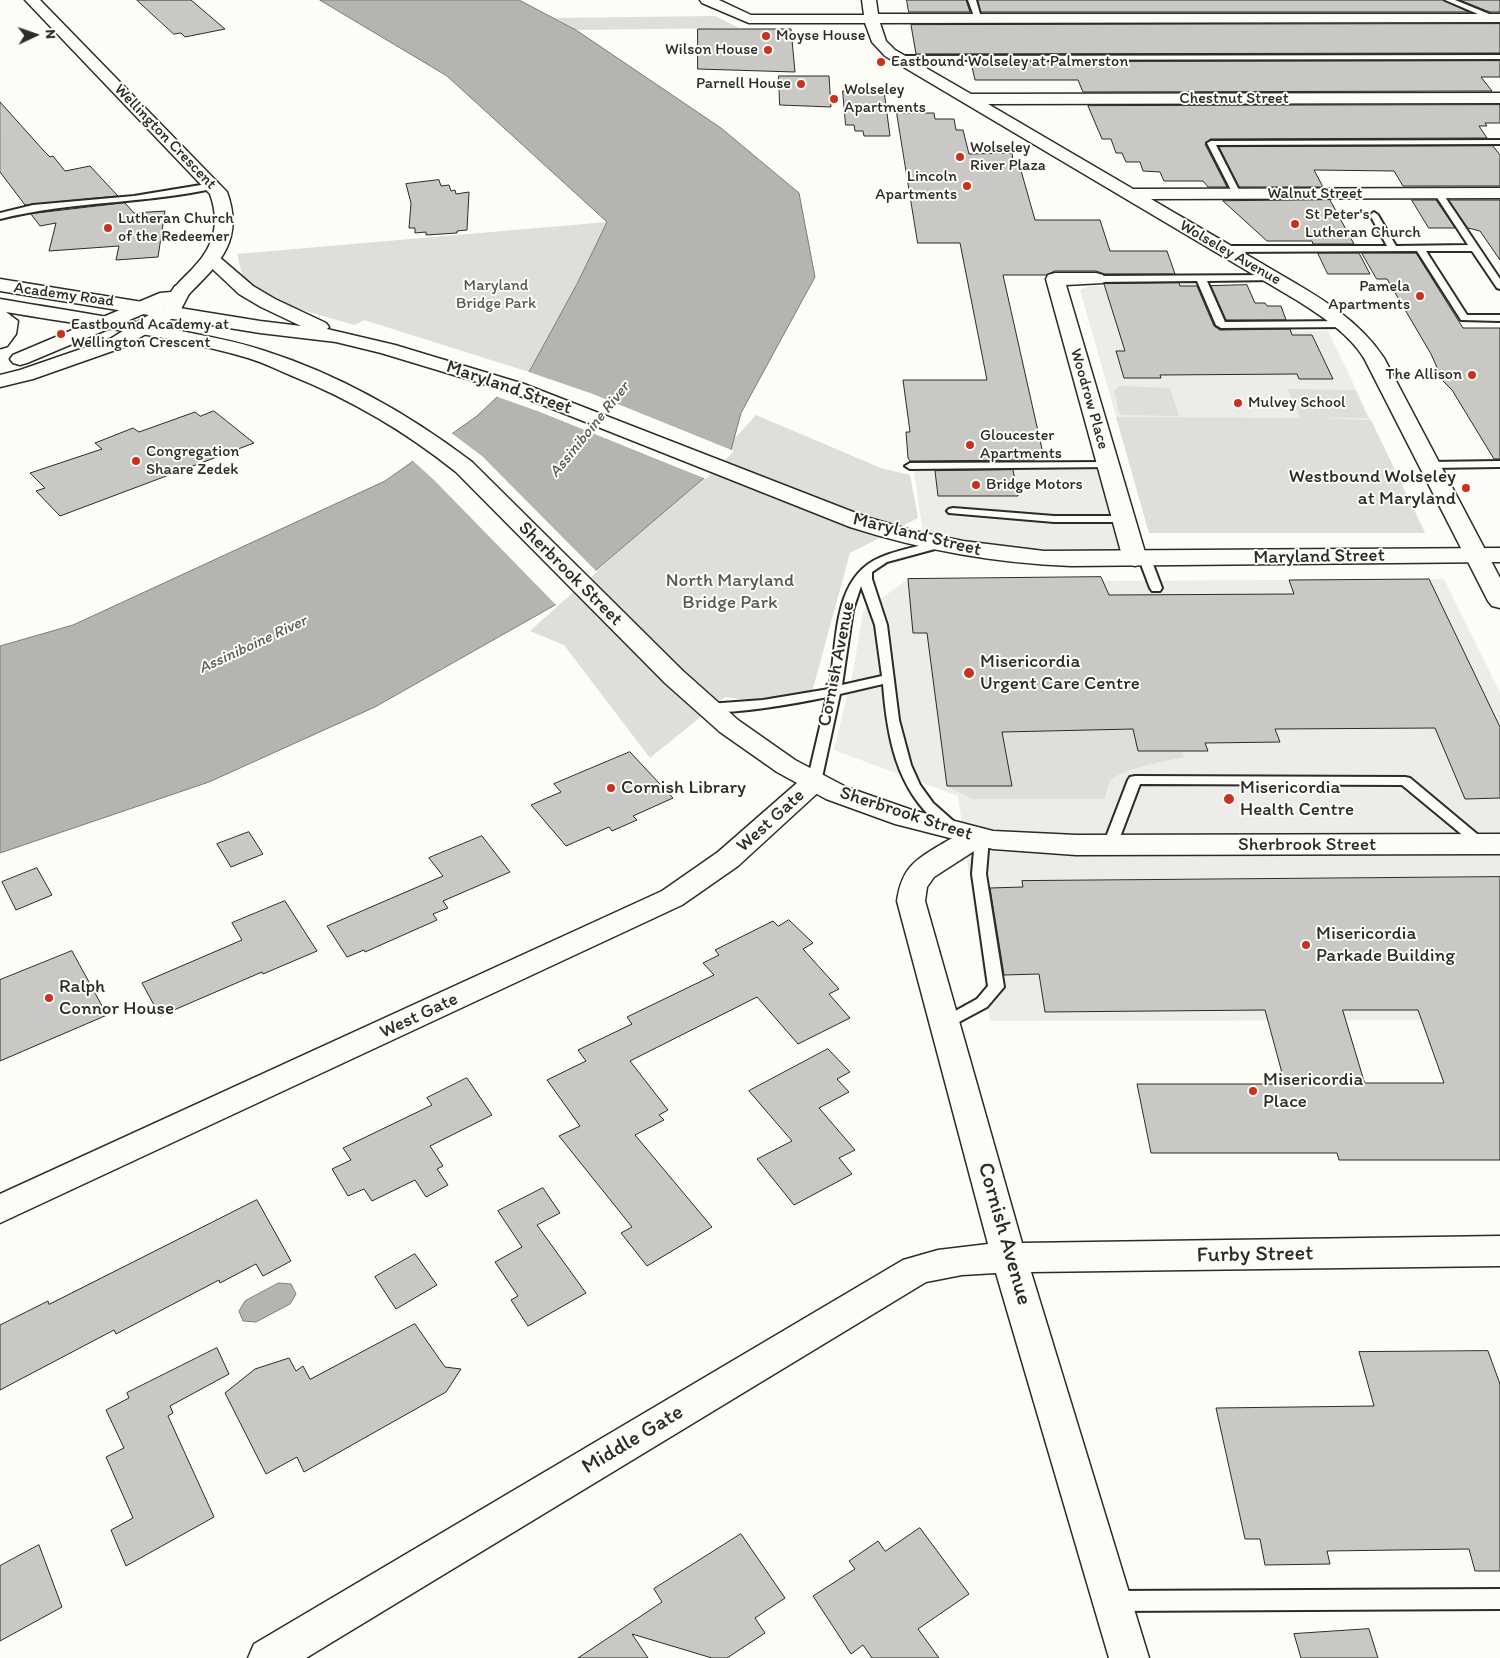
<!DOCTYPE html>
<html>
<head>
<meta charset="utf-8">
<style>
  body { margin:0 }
  #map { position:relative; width:1500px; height:1658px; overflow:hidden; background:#fdfcf7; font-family:Itim,sans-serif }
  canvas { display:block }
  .north { position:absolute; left:10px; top:10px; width:50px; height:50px; -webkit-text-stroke:4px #fdfcf7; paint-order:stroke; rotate:87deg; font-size:14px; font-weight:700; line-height:20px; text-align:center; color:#2b2b2b }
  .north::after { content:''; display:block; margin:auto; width:18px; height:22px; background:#2b2b2b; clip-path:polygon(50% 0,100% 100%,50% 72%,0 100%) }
</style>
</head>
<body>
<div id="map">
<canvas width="1500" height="1658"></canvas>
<div class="north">N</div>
</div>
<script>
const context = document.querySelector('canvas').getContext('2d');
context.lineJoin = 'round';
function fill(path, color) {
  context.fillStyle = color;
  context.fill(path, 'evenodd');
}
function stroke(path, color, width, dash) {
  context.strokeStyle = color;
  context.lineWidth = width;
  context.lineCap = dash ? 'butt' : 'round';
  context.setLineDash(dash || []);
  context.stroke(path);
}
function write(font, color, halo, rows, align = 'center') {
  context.font = font + ' Itim,sans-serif';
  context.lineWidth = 4;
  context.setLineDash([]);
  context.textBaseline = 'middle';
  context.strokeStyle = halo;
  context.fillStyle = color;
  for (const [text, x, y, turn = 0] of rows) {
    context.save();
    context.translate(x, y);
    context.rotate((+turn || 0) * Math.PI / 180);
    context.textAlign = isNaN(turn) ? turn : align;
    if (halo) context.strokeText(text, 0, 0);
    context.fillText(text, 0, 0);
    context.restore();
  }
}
fill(new Path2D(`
  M1205,284L1225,331H1328L1425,533H1149L1080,290L1089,286Z
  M1107,465L1135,559L924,540L913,466Z
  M1101,577L1103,581L1444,579L1500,693V1020L990,1021L958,796L834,750L853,671L863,612L908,579Z`), '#edece8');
fill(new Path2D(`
  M715,16L739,28L576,30L555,18Z
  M607,222L577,284L529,372L364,320L355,325C328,317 257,301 243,276C240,270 239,260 237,254Z
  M1120,386L1170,388L1179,416L1123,415L1119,413L1114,391Z
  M1288,389L1355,390L1368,418H1316L1371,420L1425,533H1149L1116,417L1300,418Z
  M756,415L881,468L910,475L918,518L850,553L812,692L755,701L725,697L650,758L564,645L530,631L691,486Z
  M1157,728L1138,751H1182L1184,757C1166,761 1124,768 1111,780C1108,784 1106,794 1104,799H972L947,786H1012L1002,732Z`), '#dfdeda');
const water = new Path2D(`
  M320,0H519L576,30L721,128L799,193L815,277L741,413L731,450L704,478L555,605L375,707L209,782L0,853V646L73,625L385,481L477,416L497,397L529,372L577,284L607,222L447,76Z
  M279,1283L291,1284L296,1294L290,1304L256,1322L243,1321L239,1311L245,1301Z`);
fill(water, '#b5b4b1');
stroke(water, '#7e7d7b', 1);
fill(new Path2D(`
  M526,371L593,394L734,451L706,479L540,412L495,396Z
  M450,432L482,456L597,572L557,606L434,480L412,460Z`), '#fdfcf7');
const building = new Path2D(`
  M137,0H191L225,29L185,37L181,33L174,34Z
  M907,0H966L970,12H909Z
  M978,0H1443L1469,12H981Z
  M1460,0H1500V12H1490Z
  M1500,24V53L916,54L911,25Z
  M698,29H791L795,72L698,69Z
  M1500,61V77H1481L1492,91L1083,92L1078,80H975L971,62Z
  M779,76H829L831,107L780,105Z
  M843,91H884L890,136H864L863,131H855L854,125H846Z
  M0,102L44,151L50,157L53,156L65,171L90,166L118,196L25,205L0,172Z
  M1500,105V123H1485L1487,126H1479L1487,138L1210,139L1205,144L1227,187H1208L1203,181H1164L1160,172L1143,171L1140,162H1126L1122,153H1116L1111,139H1102L1088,106Z
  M897,113H934L935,119H954L956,130H963L969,154L1012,153L1013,160H1018L1035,220H1100L1110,251H1167L1175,274H1105L1096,271H1055L1046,275H1003L1044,458H1034L1035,460L910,461L908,458L906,432H910L903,380H987L960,243H918Z
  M1493,146L1500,155V186H1403L1394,171L1314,170L1323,187H1239L1219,147Z
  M439,180L441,186L449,185L451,191L455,190L456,194L469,192L467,230L457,231V233L426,235V232L415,233V228H409L411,203L406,184Z
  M1330,200L1354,244H1313L1312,241H1267L1223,201Z
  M1412,200H1436L1455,228H1429Z
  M1449,200H1500V260L1480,231L1468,228Z
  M125,203L134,213L165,211L158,257L116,260L119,246L49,251L56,223L40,226L31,214Z
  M1318,253H1359L1370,274H1328Z
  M1362,253H1416L1463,328H1500V459H1494L1452,390L1443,381L1431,354L1387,279H1377Z
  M1179,283L1180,286H1197L1214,326L1220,330L1290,329L1292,335H1312L1333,379H1299L1297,374L1160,375L1161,378H1124L1116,351H1125L1104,284Z
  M1247,285L1255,303H1265L1267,306H1281L1286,320H1226L1211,286Z
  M214,411L254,443L60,516L36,491L45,488L30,473L102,449L95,443L133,428L139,432L195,412L200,416Z
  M1013,470L1018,496H938L935,471Z
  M1101,577L1109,595L1294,594L1289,580L1429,579L1500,727V798L1465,799L1435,728L1275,729L1280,742L1205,743L1208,751H1138L1133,729L1002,732L1012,786H947L927,633H913L908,579Z
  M630,752L673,798L633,816L637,820L612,831L609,827L566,846L531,805L561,792L554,784Z
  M249,832L263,854L231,867L217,844Z
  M482,836L510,872L443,901L448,908L433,914L437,920L365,952L364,950L347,957L327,926L443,876L429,858Z
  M37,868L52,895L16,910L2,882Z
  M1500,877V1160H1339L1337,1153H1151L1137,1084H1285L1265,1010L1045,1012L1039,974L1004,975L990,888L1023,887L1022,881ZM1343,1010H1418L1444,1083H1365Z
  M285,901L317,951L263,974L262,972L160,1016L142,983L242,940L232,923Z
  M789,920L813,943L803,949L839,989L829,994L850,1018L798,1044L757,997L630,1061L668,1110L659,1115L664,1120L635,1135L712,1227L647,1266L621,1233L632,1227L559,1136L580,1126L547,1080L586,1061L578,1050L632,1024L627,1017L714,975L703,963L719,955L715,950L773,921L778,926Z
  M72,951L107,1015L0,1061V980Z
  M828,1049L850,1072L837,1079L849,1092L819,1108L855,1150L839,1158L852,1174L794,1205L757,1159L792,1141L749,1091Z
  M467,1078L492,1115L430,1146L443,1166L437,1169L448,1185L426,1197L415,1180L372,1201L364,1189L348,1196L332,1169L351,1160L343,1148L432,1105L427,1098Z
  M543,1188L560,1213L537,1225L586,1293L528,1326L511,1300L518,1296L495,1262L522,1247L498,1211Z
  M257,1200L291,1261L263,1276L256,1264L220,1283L219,1280L116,1334L114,1330L0,1390V1325L48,1301L49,1304Z
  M415,1254L437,1285L396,1309L375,1277Z
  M415,1324L445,1367L461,1369L446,1392L304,1472L297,1457L266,1474L225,1393L255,1369L289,1358L296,1371L303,1366L310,1379Z
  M217,1348L229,1374L170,1406L173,1413L168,1416L214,1517L126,1566L111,1530L133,1518L106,1457L124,1448L106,1410L129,1398L127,1393Z
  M1488,1351L1500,1384V1571H1475L1469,1549L1327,1551L1330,1564L1265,1565L1260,1539H1245L1216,1408L1374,1406L1359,1352Z
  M920,1528L969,1594L918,1629L939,1658H872L863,1645L851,1654L813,1596L855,1569L849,1561L878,1541L885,1551Z
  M741,1534L785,1598L755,1618L765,1633L727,1658H712L632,1634L648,1658H578L662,1602L654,1589Z
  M39,1545L62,1607L0,1641V1566Z
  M1369,1629L1378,1658H1301L1294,1634Z`);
fill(building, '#c9c8c4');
stroke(building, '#2b2b2b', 1);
const service = new Path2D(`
  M968,0H976L982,21L975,19Z
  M1445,0H1455L1499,18L1492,20Z
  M1500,55V59L897,60L893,58L897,56Z
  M1500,140V144L1216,145L1241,194L1237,197L1233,194L1207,143L1211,141Z
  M213,183L216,184V188C145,204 71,201 0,219V213L33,205L134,196Z
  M1438,190L1441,191L1500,279V289L1497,288L1472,251H1426L1467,315H1500V321L1461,320L1417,251L1224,252L1219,249L1224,246H1387L1370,215L1374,212L1378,215L1396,246L1468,245L1434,193Z
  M1273,275L1278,278L1276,280L1207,281L1225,322L1347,321L1352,324L1347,327L1221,328L1216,325L1197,281L1096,282L1091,279L1096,276Z
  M1500,461V467L1429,468L1424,465L1429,462Z
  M1107,462L1112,465L1111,467L910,469L905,466L910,463Z
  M953,508L1054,516H1122L1128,519L1122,522H1054L949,513L947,511L949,509Z
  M942,541L948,544L946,546L887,562L872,572V579L887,625L899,720L911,765L920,785L933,803L959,826L961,829L959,832C950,835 946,829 939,824C896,790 887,735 883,684L840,694L821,782L819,785H809L807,782L827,697C809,701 711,720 702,708L708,704L763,700L829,689C838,646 831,579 879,558C896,550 923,545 942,541ZM861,586L875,625L882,676L842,685L853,610Z
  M1145,556L1151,559L1162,588L1160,591H1152L1150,588L1139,559Z
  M1135,776L1405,777L1410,778L1489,844L1487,847H1477L1402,785L1140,784L1117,845L1115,848H1105L1103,845L1128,780L1130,777Z
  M982,833L987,835L989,838L986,874L1004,987L987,1007L944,1030L939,1028L936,1024L939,1020L977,999L988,986L972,874L975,838L977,835Z
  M1500,1589V1609L1113,1611L1106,1608L1103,1601L1106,1594L1113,1591Z`);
const minor = new Path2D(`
  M25,0H40L227,192C244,239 221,262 189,294L182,296L175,294L173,290C179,281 187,275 194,267C215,245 220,222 210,194Z
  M700,0H719L751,15H864L862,0H876L878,14H1500V22L880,23L886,41L895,50L971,94L1500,93V103L988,104L1133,189L1500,188V198L1151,199C1187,220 1224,242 1261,263C1306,290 1354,313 1384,358L1500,578V608L1492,606L1488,601L1364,358C1348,333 1323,317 1298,301L885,56L872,42L865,23H749L702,3Z
  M1055,273H1096L1103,275L1105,279L1103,283L1066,285L1147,559L1143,564L1135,566L1127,564L1123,559L1046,279L1048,275Z
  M814,773L823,776L827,782L823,788L738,866L682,905L0,1223V1194L662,891L718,852L805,776Z
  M975,828L985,830L989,837L985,844L934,877L927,887L925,901L1022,1243L1500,1236V1266L1031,1272L1149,1658H1109L996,1273L962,1275L926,1282L306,1658H248L254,1644L903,1260L938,1250L988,1244L897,901C899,887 903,873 914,863C926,852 961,832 975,828Z`);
const tertiary = new Path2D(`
  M182,284L189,286L191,290L178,315L124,347L33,379L0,387V375L20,370L110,339L165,305L27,363L20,365L13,363L10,359L13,355L160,293L171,292L175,286Z`);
const secondary = new Path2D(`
  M212,255L218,256L253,286L275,299L326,323L329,327L327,329L395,345L524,384L866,517L914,531L963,541L1044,551L1500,548V562L1071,566C995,563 922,550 850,527L510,392L381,353L336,342L260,333L0,291V279L260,321L301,326L261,307L239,294L203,260L206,256Z
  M0,299C59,309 118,318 176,330C206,336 236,341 265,351C340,375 410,415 472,462L683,671L738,720L795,760L846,787L912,810L993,831L1076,835L1500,834V854L1076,855L993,849L895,824L826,799L777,772L720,732L665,683L456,472C405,431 350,399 290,375C276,369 262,362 248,358C169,335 87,326 6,312L18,321L16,334L7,346L0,348Z`);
stroke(service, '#2b2b2b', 4);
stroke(minor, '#2b2b2b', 3);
stroke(tertiary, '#2b2b2b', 3);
stroke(secondary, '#2b2b2b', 3);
fill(service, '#fdfcf7');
fill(minor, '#fdfcf7');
fill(tertiary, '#fdfcf7');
fill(secondary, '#fdfcf7');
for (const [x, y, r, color] of [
  [766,36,5,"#c8321e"],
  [768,50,5,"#c8321e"],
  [881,62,5,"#c8321e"],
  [801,84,5,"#c8321e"],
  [834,99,5,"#c8321e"],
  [960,157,5,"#c8321e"],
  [967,186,5,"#c8321e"],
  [1295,224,5,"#c8321e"],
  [108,228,5,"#c8321e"],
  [1420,296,5,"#c8321e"],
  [61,334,5,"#c8321e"],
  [1472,375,5,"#c8321e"],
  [1238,403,5,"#c8321e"],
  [970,445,5,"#c8321e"],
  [136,461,5,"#c8321e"],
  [976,485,5,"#c8321e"],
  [1466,488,5,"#c8321e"],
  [969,673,6,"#c8321e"],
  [611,788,5,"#c8321e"],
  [1229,799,6,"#c8321e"],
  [1306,945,5,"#c8321e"],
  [49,998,5,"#c8321e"],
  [1253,1091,5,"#c8321e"]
]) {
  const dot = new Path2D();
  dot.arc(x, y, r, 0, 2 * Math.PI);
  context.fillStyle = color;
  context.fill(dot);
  stroke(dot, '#fdfcf7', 2);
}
write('16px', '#2b2b2b', '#fdfcf7', [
  ["Moyse House",776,36],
  ["Wilson House",758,50,"right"],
  ["Eastbound Wolseley at Palmerston",891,62],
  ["Parnell House",791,84,"right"],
  ["Wolseley",844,90],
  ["Apartments",844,108],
  ["Wolseley",970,148],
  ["River Plaza",970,166],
  ["Lincoln",957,177,"right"],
  ["Apartments",957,195,"right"],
  ["St Peter's",1305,215],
  ["Lutheran Church",1305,233],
  ["Lutheran Church",118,219],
  ["of the Redeemer",118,237],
  ["Pamela",1410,287,"right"],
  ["Apartments",1410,305,"right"],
  ["Eastbound Academy at",71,325],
  ["Wellington Crescent",71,343],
  ["The Allison",1462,375,"right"],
  ["Mulvey School",1248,403],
  ["Gloucester",980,436],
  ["Apartments",980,454],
  ["Congregation",146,452],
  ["Shaare Zedek",146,470],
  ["Bridge Motors",986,485]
], 'left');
write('16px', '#2b2b2b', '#fdfcf7', [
  ["Chestnut Street",1234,99],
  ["Wellington Crescent",165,137,46],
  ["Walnut Street",1315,194],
  ["Wolseley Avenue",1230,253,30],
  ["Academy Road",64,295,8],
  ["Woodrow Place",1089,399,74]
]);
write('16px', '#585857', '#fdfcf7', [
  ["Maryland",496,286],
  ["Bridge Park",496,304]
]);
write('italic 16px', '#5b5b5a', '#fdfcf7', [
  ["Assiniboine River",590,430,-51],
  ["Assiniboine River",253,645,-25]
]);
write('19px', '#2b2b2b', '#fdfcf7', [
  ["Maryland Street",509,388,19],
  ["Maryland Street",917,535,14],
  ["Maryland Street",1319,557,-1],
  ["Sherbrook Street",570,574,45],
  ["Cornish Avenue",837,664,-79],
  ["Sherbrook Street",906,814,18],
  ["West Gate",771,821,-42],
  ["Sherbrook Street",1307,845],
  ["West Gate",419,1016,-25]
]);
write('19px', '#2b2b2b', '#fdfcf7', [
  ["Westbound Wolseley",1456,477,"right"],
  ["at Maryland",1456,499,"right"],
  ["Misericordia",980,662],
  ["Urgent Care Centre",980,684],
  ["Cornish Library",621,788],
  ["Misericordia",1240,788],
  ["Health Centre",1240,810],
  ["Misericordia",1316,934],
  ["Parkade Building",1316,956],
  ["Ralph",59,987],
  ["Connor House",59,1009],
  ["Misericordia",1263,1080],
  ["Place",1263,1102]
], 'left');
write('19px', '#585857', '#fdfcf7', [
  ["North Maryland",730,581],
  ["Bridge Park",730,603]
]);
write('22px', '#2b2b2b', '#fdfcf7', [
  ["Cornish Avenue",1004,1234,74],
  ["Furby Street",1255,1255,-1],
  ["Middle Gate",633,1440,-31]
]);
</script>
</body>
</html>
